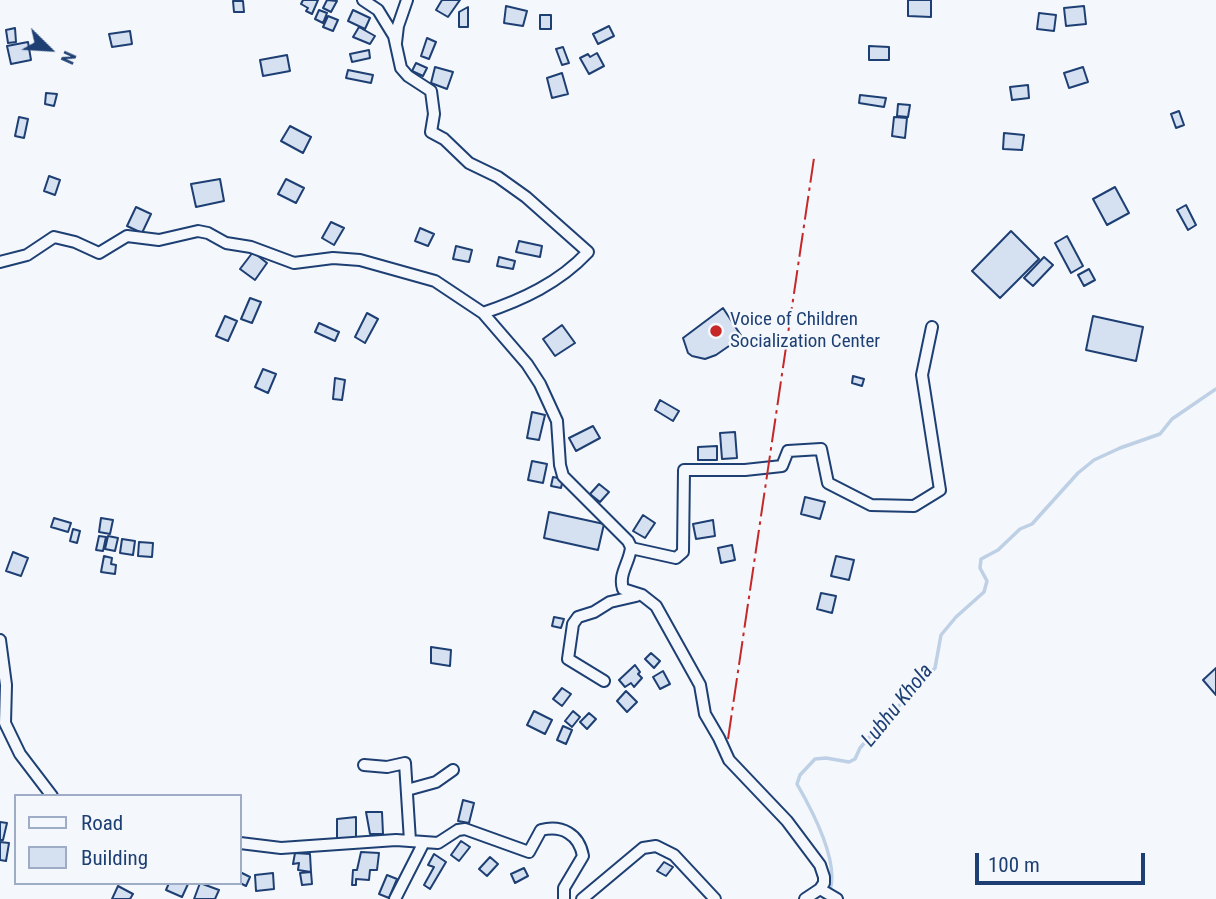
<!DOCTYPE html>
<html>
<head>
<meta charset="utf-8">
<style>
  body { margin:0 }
  #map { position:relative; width:1216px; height:899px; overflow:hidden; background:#f4f7fb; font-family:"Roboto Condensed",sans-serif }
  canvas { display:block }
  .legend { position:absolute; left:14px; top:794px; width:228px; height:91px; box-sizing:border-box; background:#f4f7fb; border:2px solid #9eadc5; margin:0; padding:9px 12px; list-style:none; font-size:21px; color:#1d3f73 }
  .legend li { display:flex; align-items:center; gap:14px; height:35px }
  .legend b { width:35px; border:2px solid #9eadc5 }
  .north { position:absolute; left:14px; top:14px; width:70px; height:70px; -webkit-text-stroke:5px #f4f7fb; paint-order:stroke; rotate:114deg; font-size:19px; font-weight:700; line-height:28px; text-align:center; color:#1d3f73 }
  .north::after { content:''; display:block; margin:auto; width:24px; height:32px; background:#1d3f73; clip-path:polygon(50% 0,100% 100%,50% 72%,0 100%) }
  .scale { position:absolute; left:975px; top:853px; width:170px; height:32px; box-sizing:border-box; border:4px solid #1d3f73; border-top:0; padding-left:9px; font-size:21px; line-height:24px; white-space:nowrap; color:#1d3f73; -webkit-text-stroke:5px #f4f7fb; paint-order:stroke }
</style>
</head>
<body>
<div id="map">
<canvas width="1216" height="899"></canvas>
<ul class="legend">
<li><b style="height:9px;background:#f4f7fb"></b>Road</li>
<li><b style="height:19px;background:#d5e0f0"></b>Building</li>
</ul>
<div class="north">N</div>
<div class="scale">100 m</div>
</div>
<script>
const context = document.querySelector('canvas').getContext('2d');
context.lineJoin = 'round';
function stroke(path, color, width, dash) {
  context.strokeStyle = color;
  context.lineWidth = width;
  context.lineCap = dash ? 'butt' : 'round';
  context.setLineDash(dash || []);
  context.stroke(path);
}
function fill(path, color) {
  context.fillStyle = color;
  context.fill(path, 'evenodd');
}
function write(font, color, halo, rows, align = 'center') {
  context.font = font + ' "Roboto Condensed",sans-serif';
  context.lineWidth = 5;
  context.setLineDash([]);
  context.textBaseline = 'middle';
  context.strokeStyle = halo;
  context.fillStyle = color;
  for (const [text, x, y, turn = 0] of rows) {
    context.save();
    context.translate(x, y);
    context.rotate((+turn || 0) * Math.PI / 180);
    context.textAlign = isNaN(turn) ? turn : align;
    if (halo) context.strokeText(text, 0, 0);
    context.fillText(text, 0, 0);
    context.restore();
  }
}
stroke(new Path2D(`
  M826,899C845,871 812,810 797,784L800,775L815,759L826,758L849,762L855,759L860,748L873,733L935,668L941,635L956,617L984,592L987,581L980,568L981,559L998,550L1020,529L1032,524L1078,473L1094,460L1120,448L1160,434L1172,419L1216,389`), '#bed0e5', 3.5);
const building = new Path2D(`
  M303,0H318L312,14L306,11L308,8L301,4Z
  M327,0L337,1L331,12L323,8Z
  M442,0H460L448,17L436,10Z
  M908,0H931V17L908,16Z
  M233,1H243L244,12H234Z
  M506,6L527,11L523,26L504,23Z
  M1084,6L1086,24L1066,26L1064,8Z
  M468,7V27H459V12Z
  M319,10L327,13L323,23L315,19Z
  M353,10L370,18L365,29L348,21Z
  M1039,13L1056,15L1054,31L1037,29Z
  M540,15H551V29H540Z
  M328,16L338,20L333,31L323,27Z
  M609,26L614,36L598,44L593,34Z
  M359,27L375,36L370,44L353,37Z
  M15,28L16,42L8,43L6,30Z
  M130,31L132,44L112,47L109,34Z
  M427,38L436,42L429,59L421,56Z
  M28,42L31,60L11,64L7,46Z
  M869,46L889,47V60H869Z
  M563,47L569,63L562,65L556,49Z
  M369,50L370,58L352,62L350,54Z
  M597,53L604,66L589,74L580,58L588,54L590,57Z
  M287,55L290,71L263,76L260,60Z
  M416,63L427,68L423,76L412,71Z
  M435,67L453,72L447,89L431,83Z
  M1083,67L1088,82L1069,88L1064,73Z
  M348,70L373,75L371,83L346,78Z
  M562,73L568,94L552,98L547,78Z
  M1028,85L1029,98L1012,100L1010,87Z
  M46,93L57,94L54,106L45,104Z
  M860,95L886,98L884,107L859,103Z
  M898,104L910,105L908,117L897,116Z
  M1179,111L1184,125L1176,128L1171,114Z
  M19,117L28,119L24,138L15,136Z
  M894,117L907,118L905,138L892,136Z
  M290,126L311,137L303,153L281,141Z
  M1004,133L1024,135L1022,150L1003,149Z
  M49,176L60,180L55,195L44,191Z
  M220,179L224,201L196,207L191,184Z
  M286,179L304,188L296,203L278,194Z
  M1115,187L1129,213L1107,225L1093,199Z
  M1186,205L1196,225L1188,230L1177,210Z
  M136,207L151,214L142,233L127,226Z
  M331,222L344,228L334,245L322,238Z
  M420,228L434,234L428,246L415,241Z
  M1011,231L1039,259L1000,298L972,271Z
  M1067,236L1083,266L1071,273L1055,243Z
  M519,241L542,246L540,257L516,252Z
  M456,246L472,250L469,262L453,259Z
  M253,252L267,263L255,280L240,269Z
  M499,257L515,261L513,269L497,266Z
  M1044,257L1053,265L1033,286L1024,278Z
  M1089,269L1095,280L1084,286L1078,275Z
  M250,298L261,302L252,323L241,319Z
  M723,308L742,337L716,355L705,359L692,356L688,353L683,338Z
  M367,313L378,319L365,343L355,337Z
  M225,316L237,321L228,341L216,336Z
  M1093,316L1143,327L1136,361L1086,350Z
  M319,323L339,332L335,341L315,332Z
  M562,325L575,343L555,356L543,339Z
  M263,369L276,374L268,393L255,387Z
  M853,376L864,379L862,386L852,383Z
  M335,378L345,380L342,400L333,399Z
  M660,400L679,411L673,421L655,410Z
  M532,412L545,415L539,440L527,438Z
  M593,426L600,438L576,451L569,438Z
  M735,432L737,458L722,459L720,433Z
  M717,446V460H698V447Z
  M532,461L547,464L543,483L528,480Z
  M553,477L563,479L561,488L551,486Z
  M599,484L609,492L600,502L590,494Z
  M805,497L825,502L820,519L801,514Z
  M549,512L604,524L598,550L544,538Z
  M643,515L655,523L645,538L633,531Z
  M54,518L71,523L68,532L51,527Z
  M101,518L113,520L110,534L99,532Z
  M713,520L715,536L696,539L693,524Z
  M73,529L80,531L77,543L70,541Z
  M99,536L106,537L103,551L96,550Z
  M108,536L118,538L115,551L105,549Z
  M122,539L135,541L133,555L120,553Z
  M139,542L153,543L152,557L138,556Z
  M732,545L735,560L721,563L718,548Z
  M13,552L28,558L21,576L6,571Z
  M104,556L112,558L111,564L116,565L115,574L101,572Z
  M836,556L854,560L849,580L831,576Z
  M821,593L836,596L832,613L817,609Z
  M554,617L564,619L561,628L552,626Z
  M431,647L451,650L450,666L431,663Z
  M651,653L660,661L654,668L645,659Z
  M635,665L640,672L638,674L642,678L634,687L631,683L625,687L619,680Z
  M1216,668V695L1203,680Z
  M663,671L670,684L660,689L653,677Z
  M562,688L571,694L562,706L553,699Z
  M626,691L637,702L627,712L617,701Z
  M534,711L552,720L545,734L527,725Z
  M573,711L580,717L572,727L565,721Z
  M589,713L596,719L587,729L580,722Z
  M563,726L572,730L566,744L557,740Z
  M463,800L474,803L469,823L458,821Z
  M366,812H382L383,834H370Z
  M356,817V838L337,839V819Z
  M0,822L7,823L3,840H0Z
  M461,841L470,847L459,861L451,855Z
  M0,842L9,843L6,861L0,860Z
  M361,852L379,853L377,870H370L369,880L356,879V885H352L353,870H357Z
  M295,853L310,854L311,872L298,870L299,863L293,864Z
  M434,854L446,862L430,889L424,885L434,867L428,865Z
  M490,857L498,864L487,876L479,869Z
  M664,862L673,867L666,876L657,871Z
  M524,868L528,876L515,883L511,874Z
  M240,872L250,877L246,886L240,883Z
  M311,872L312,884L302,885L300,873Z
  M273,873L274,889L256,891L255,875Z
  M387,875L397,879L389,898L379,894Z
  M169,883L188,884L182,897L166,890Z
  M200,883L219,890L215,899H194Z
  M118,886L133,894L130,899H112Z`);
fill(building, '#d5e0f0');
stroke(building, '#1d3f73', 2);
const street = new Path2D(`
  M363,0L378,10L394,36L401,68L408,76L431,91L434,114L431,132L444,139L469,163L498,177L526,197L588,252C559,283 522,300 483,313
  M396,43L398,26L407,0
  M0,262L27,255L54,237L75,242L99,253L127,236L159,240L198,231L208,233L226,243L251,247L294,263L333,258L360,260L435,281L483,313L527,364L540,384L557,421L560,465L563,476L628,541L631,547C630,562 618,574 623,589L642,595L656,606L700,685L705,714L719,738L729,760L787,821L820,865L824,877V883L820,889L805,899
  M631,548L676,558L683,552L684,470H745L782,466L788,451L821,449L828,483L871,505L914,506L940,490L922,375L932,327
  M0,640L6,685L5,723L20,754L52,796
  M604,681L568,659L573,624L578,617L594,612L610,602L636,596
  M364,765L387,767L405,763L410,841
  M407,790L436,782L453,770
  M240,843L281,848L396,840L438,843L458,830L465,829L529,852L541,830C562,825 579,834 583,856L564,888V899
  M820,889L837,899
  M395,899L423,844
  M582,899L643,848L656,846L674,855L715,899`);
stroke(street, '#1d3f73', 14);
stroke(street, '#f4f7fb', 10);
stroke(new Path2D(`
  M728,739L814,158`), '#c62828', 2, [24, 5, 3.5, 5]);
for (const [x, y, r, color] of [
  [716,331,7,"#c62828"]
]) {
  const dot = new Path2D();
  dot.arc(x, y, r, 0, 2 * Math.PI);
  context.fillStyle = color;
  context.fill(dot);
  stroke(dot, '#f4f7fb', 2.5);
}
write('19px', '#1d3f73', '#f4f7fb', [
  ["Voice of Children",730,320],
  ["Socialization Center",730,342]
], 'left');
write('italic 21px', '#1d3f73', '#f4f7fb', [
  ["Lubhu Khola",898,706,-51]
]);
</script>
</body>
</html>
